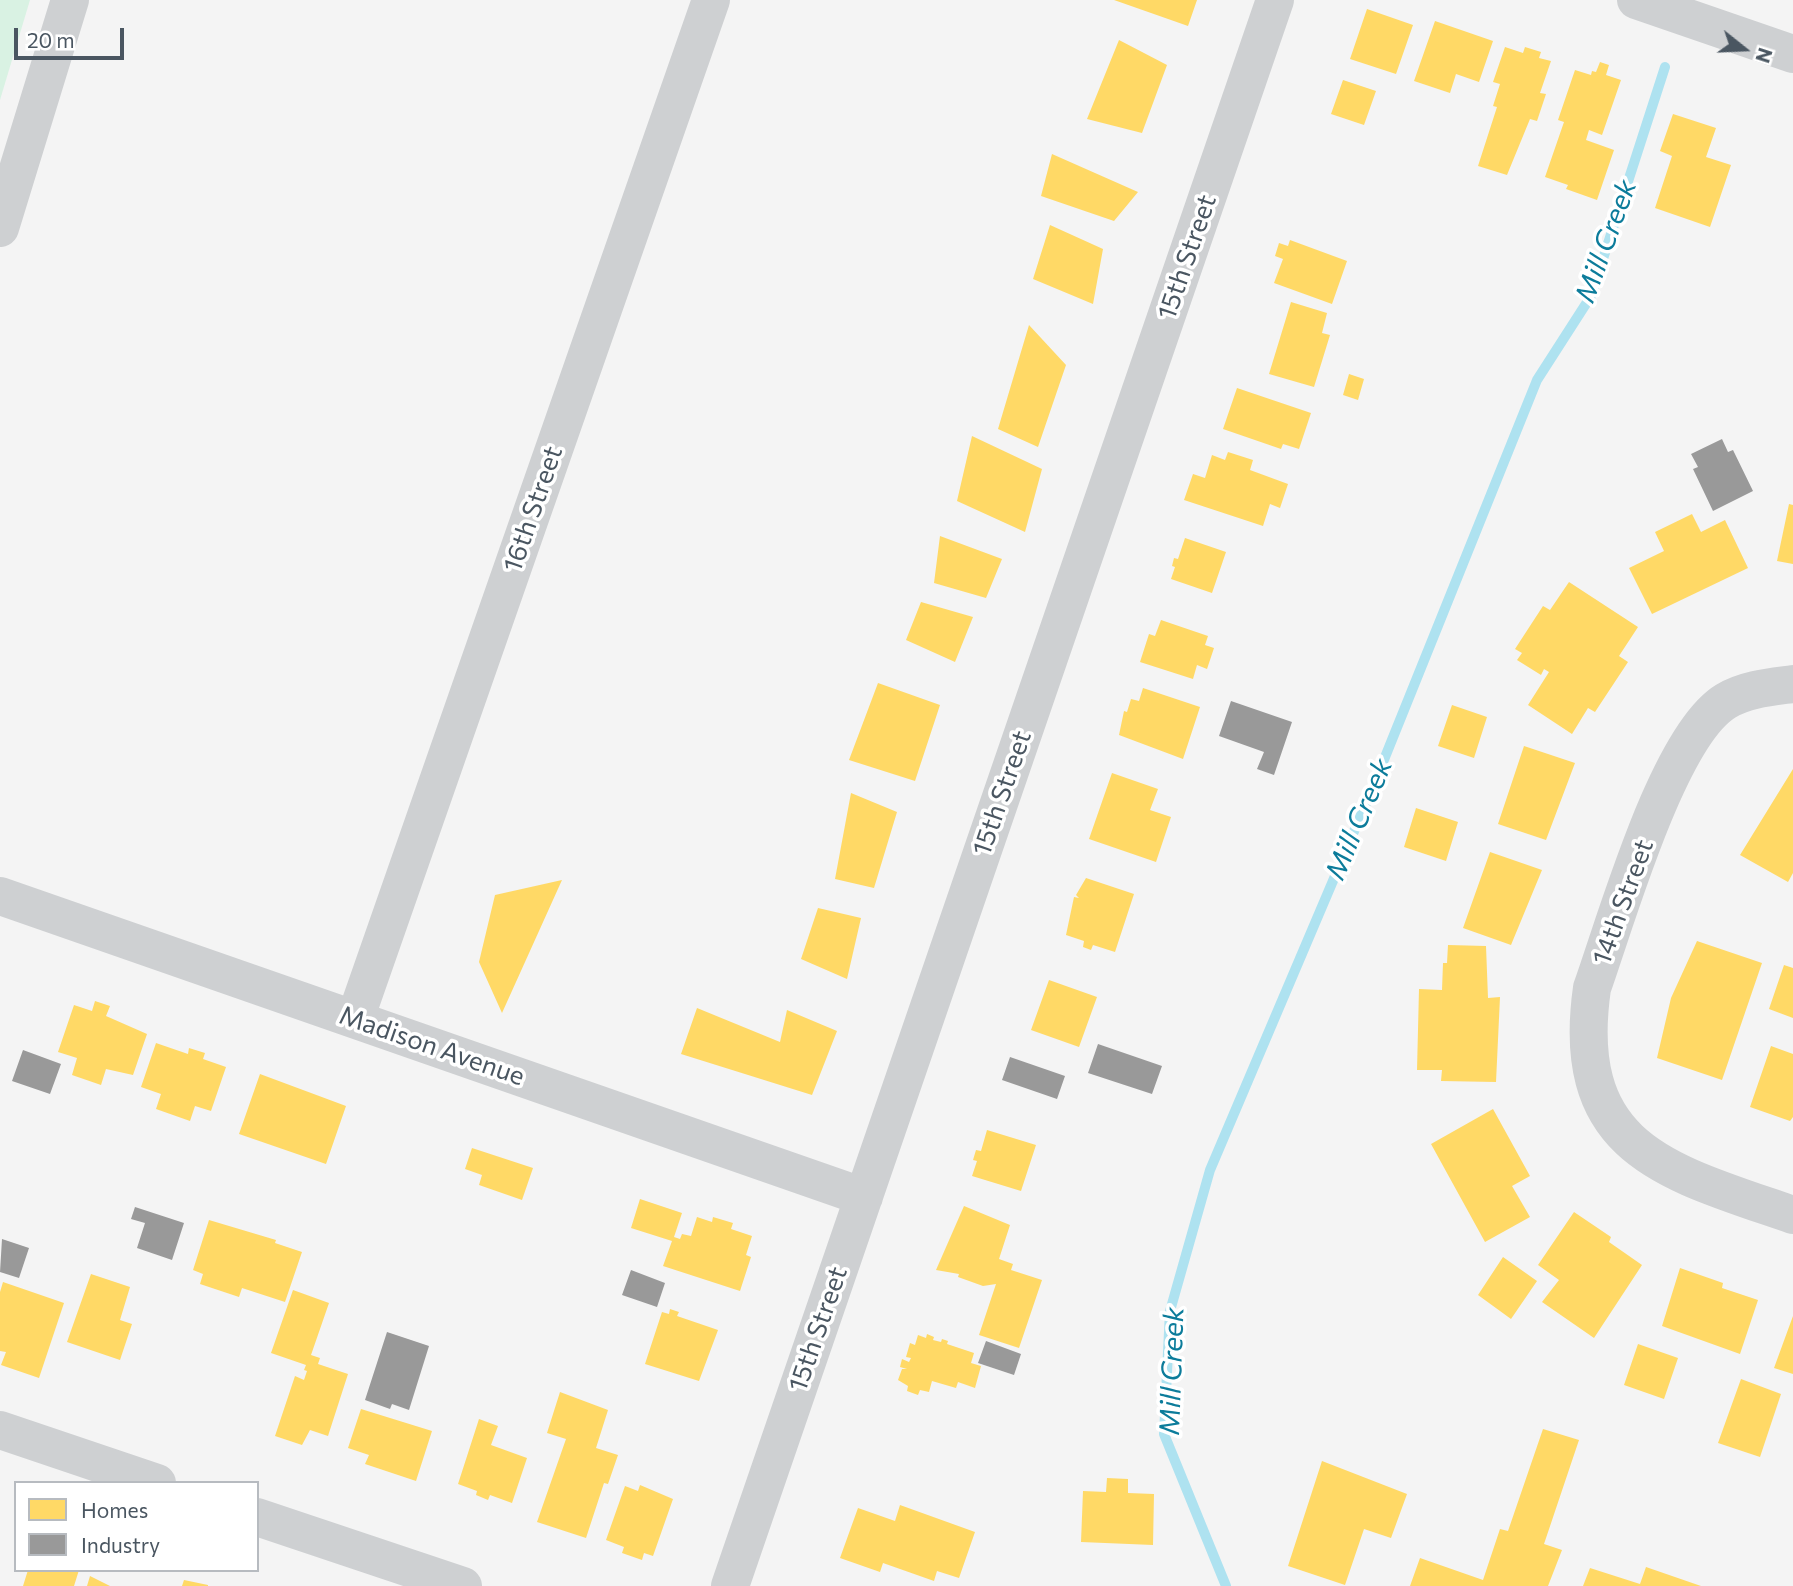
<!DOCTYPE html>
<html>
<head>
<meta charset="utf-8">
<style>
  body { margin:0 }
  #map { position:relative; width:1793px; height:1586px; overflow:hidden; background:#f4f4f4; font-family:Commissioner,sans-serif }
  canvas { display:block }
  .legend { position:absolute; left:14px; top:1481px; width:245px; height:91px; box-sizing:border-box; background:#fff; border:2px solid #b7bbc0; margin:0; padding:9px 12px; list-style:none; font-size:21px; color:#4a5661 }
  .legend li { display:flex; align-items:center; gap:14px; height:35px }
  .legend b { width:35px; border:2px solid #b7bbc0 }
  .north { position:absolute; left:1709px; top:14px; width:70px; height:70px; -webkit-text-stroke:5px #fff; paint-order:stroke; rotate:108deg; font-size:19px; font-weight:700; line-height:28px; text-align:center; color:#4a5661 }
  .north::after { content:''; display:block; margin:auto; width:24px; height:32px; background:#4a5661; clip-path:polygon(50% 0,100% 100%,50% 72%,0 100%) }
  .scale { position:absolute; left:14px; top:28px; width:110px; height:32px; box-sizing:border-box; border:4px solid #4a5661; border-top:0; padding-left:9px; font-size:21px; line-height:24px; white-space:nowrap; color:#4a5661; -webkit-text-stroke:5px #fff; paint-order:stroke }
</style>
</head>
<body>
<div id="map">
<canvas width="1793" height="1586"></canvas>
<ul class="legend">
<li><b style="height:19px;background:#ffd966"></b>Homes</li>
<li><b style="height:19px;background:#999"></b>Industry</li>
</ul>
<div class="north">N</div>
<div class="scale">20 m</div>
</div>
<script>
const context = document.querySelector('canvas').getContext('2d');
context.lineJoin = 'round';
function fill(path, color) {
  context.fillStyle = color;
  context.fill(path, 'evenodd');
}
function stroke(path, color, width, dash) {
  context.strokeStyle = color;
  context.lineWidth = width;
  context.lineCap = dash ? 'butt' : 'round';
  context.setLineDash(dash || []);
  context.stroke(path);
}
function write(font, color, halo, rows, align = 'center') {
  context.font = font + ' Commissioner,sans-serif';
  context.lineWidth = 7;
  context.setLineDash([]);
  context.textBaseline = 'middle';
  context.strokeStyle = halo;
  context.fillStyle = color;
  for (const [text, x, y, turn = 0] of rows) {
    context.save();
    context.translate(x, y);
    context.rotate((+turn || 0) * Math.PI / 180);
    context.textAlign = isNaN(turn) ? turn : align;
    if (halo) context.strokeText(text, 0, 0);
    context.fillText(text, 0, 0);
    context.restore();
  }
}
fill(new Path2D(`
  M0,0H30L0,100Z`), '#d9f2e3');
fill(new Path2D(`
  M1114,0H1197L1188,26Z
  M1367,9L1413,25L1396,74L1350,59Z
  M1435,21L1493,41L1479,82L1456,74L1450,93L1414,81Z
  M1119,40L1167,65L1142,133L1087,119Z
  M1505,47L1523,53L1525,47L1541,52L1539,58L1551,61L1540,93L1546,94L1537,121L1530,119L1507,175L1478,166L1497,107L1493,106L1500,84L1493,82Z
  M1600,62L1609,65L1606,75L1621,80L1602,135L1589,130L1586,140L1614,150L1597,200L1566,189L1568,185L1545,177L1564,122L1558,120L1575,70L1591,75L1592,71L1596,72Z
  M1343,80L1376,91L1364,125L1331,114Z
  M1673,114L1716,128L1706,157L1731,165L1710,227L1655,208L1672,156L1660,151Z
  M1052,154L1138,192L1114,221L1041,196Z
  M1050,225L1103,249L1093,304L1033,279Z
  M1290,240L1347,261L1332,304L1274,283L1283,259L1275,256L1279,243L1288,246Z
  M1291,302L1327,313L1322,333L1330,335L1314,387L1269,374Z
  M1029,325L1066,365L1038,447L998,429Z
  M1349,374L1364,379L1358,400L1343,395Z
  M1237,388L1311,413L1299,449L1283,444L1281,449L1223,429Z
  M972,436L1042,469L1025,532L957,501Z
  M1228,452L1253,460L1250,470L1288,484L1280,508L1270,504L1263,526L1184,500L1193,474L1205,478L1212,455L1225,460Z
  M1789,504L1793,505V564L1777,561Z
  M1692,514L1701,532L1725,520L1748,568L1652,614L1629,568L1664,551L1655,532Z
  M940,536L1002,559L986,598L934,583Z
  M1185,538L1226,552L1212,593L1171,579L1175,567L1172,566L1174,558L1178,559Z
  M1569,582L1638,627L1619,656L1628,662L1595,712L1588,708L1572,734L1528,705L1549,672L1544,669L1541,675L1517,660L1522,653L1515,649L1543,606L1550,610Z
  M921,602L973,617L955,662L906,640Z
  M1161,620L1208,636L1205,645L1214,648L1207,669L1197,665L1193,679L1140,662L1149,634L1155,636Z
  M878,683L940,705L915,781L849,760Z
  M1143,688L1200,707L1183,759L1119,735L1124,711L1127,712L1131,699L1139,701Z
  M1452,705L1487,717L1474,758L1438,746Z
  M1524,746L1575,763L1546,840L1498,824Z
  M1793,769V873L1788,882L1740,855Z
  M1112,773L1158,789L1150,810L1171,817L1156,862L1089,839Z
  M851,793L897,812L874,888L835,879Z
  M1416,808L1458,822L1446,861L1404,847Z
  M1490,852L1542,870L1511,945L1463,928Z
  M1086,878L1134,894L1115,952L1093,945L1091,950L1083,947L1084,941L1066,935L1074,897L1079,898L1076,895Z
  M562,880L502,1013L479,962L495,895Z
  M818,908L861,918L847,979L801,959Z
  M1697,941L1762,963L1722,1080L1657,1058L1671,998Z
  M1448,945L1486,946L1488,998L1500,997L1496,1082L1441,1081L1442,1070H1417L1419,989L1442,990L1443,963H1447Z
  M1784,965L1793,968V1018L1769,1009Z
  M1049,980L1097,997L1079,1047L1031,1030Z
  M95,1001L110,1006L106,1016L147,1034L133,1075L106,1069L101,1085L72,1075L77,1058L58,1052L74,1005L92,1011Z
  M697,1008L780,1042L787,1010L837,1031L812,1095L681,1054Z
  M156,1043L188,1054L189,1048L205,1053L203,1059L226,1067L211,1111L195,1106L190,1121L156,1109L161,1094L141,1087Z
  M1771,1046L1793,1054V1117L1790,1121L1750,1107Z
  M260,1074L346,1106L326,1164L239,1134Z
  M1493,1109L1530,1176L1512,1186L1530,1217L1485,1242L1431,1144Z
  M987,1130L1036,1145L1021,1191L972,1176L977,1161L973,1160L976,1150L981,1151Z
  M472,1148L533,1168L522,1200L479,1185L482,1175L465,1169Z
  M640,1199L682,1213L674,1237L680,1239L682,1234L691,1236L697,1217L712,1222L713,1217L733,1223L731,1229L752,1236L746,1255L751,1257L740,1291L663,1266L672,1241L631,1228Z
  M964,1206L1010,1225L999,1259L1013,1264L1011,1270L1042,1280L1019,1348L979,1335L996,1284L983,1286L958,1277L959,1274L936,1270Z
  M1574,1212L1611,1237L1609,1242L1642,1265L1594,1338L1542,1302L1559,1280L1538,1265Z
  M209,1220L276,1240L275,1243L302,1252L285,1302L242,1288L239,1297L200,1284L203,1274L193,1270Z
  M1503,1257L1537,1281L1511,1319L1478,1295Z
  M1680,1268L1723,1283L1722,1288L1758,1300L1740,1354L1662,1326Z
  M91,1274L130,1287L120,1320L132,1324L120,1360L67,1342Z
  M3,1282L64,1303L39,1378L1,1365L6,1352L0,1351V1292Z
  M293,1290L329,1303L311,1355L320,1358L318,1364L348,1374L328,1436L310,1430L302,1445L275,1436L295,1376L304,1380L307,1371L304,1370L306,1365L271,1353Z
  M670,1309L679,1312L677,1316L718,1330L699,1381L645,1364L662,1312L669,1314Z
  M1793,1316V1374L1774,1368Z
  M927,1334L934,1337L933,1340L941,1342L942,1339L948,1341L947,1344L974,1353L971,1363L981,1366L975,1388L958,1382L956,1388L932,1381L929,1392L920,1390L918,1395L907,1391L908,1386L898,1380L902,1369H907L900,1367L902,1359L909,1362L911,1358L906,1357L910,1343L915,1345L918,1335L926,1338Z
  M1638,1344L1678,1358L1664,1399L1624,1385Z
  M1741,1379L1781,1394L1760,1457L1718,1443Z
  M560,1392L608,1410L596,1448L618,1455L608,1484L604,1483L586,1538L537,1522L566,1439L547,1433Z
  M361,1409L432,1431L416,1481L365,1464L369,1455L348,1448Z
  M479,1419L498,1426L491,1445L527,1458L512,1503L490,1495L488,1500L476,1495L477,1491L458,1484Z
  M1543,1429L1579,1440L1544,1544L1562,1550L1548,1586H1410L1420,1558L1483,1580L1500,1529L1508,1531Z
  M1322,1461L1407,1494L1391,1538L1364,1529L1345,1585L1288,1566Z
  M1107,1478L1128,1479V1493L1154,1494L1153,1545L1081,1542L1083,1491L1106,1492Z
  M640,1485L673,1499L653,1556L644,1553L642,1560L622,1553L624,1547L606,1540L625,1486L638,1491Z
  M900,1505L975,1532L959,1578L937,1571L934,1581L883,1563L880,1572L840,1558L858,1508L895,1521Z
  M1646,1567L1701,1586H1583L1590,1568L1640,1584Z
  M28,1570H79L74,1586H23Z
  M90,1576L110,1586H87Z
  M184,1580L208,1585V1586H182Z`), '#ffd966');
fill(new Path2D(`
  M1722,439L1728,452L1733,450L1753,491L1713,511L1693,469L1698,467L1691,454Z
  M1231,701L1292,722L1274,775L1257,769L1264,752L1219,736Z
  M1098,1044L1162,1066L1152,1094L1088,1073Z
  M23,1050L61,1064L50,1094L12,1081Z
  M1010,1057L1065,1076L1057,1099L1002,1080Z
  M135,1207L184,1223L172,1260L137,1248L145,1223L131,1219Z
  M2,1239L29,1248L19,1278L0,1272Z
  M631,1270L665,1283L657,1307L622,1295Z
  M387,1332L429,1346L409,1410L392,1404L390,1409L365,1400Z
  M986,1341L1021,1354L1014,1375L978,1363Z`), '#999');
stroke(new Path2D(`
  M1226,1586L1164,1434L1170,1311L1210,1170L1375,782L1537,380L1591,296L1665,67`), '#aee2f0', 10);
stroke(new Path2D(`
  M1636,0L1793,54
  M1793,684C1771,687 1746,689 1726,701C1668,736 1616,921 1592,988C1569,1150 1666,1171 1793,1215
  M0,896L864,1197
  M355,1019L711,0
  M0,1430L157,1483
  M257,1517L463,1586
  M730,1586L1275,0`), '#ced0d2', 38);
stroke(new Path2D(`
  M0,228L70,0`), '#ced0d2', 38);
write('26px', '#4a5661', '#fff', [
  ["15th Street",1187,257,-71],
  ["16th Street",533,509,-71],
  ["15th Street",1002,793,-71],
  ["14th Street",1623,902,-70],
  ["Madison Avenue",432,1046,19],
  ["15th Street",818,1329,-71]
]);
write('italic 28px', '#0c7c9b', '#fff', [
  ["Mill Creek",1606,241,-70],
  ["Mill Creek",1359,819,-67],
  ["Mill Creek",1172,1371,-88]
]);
</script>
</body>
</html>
